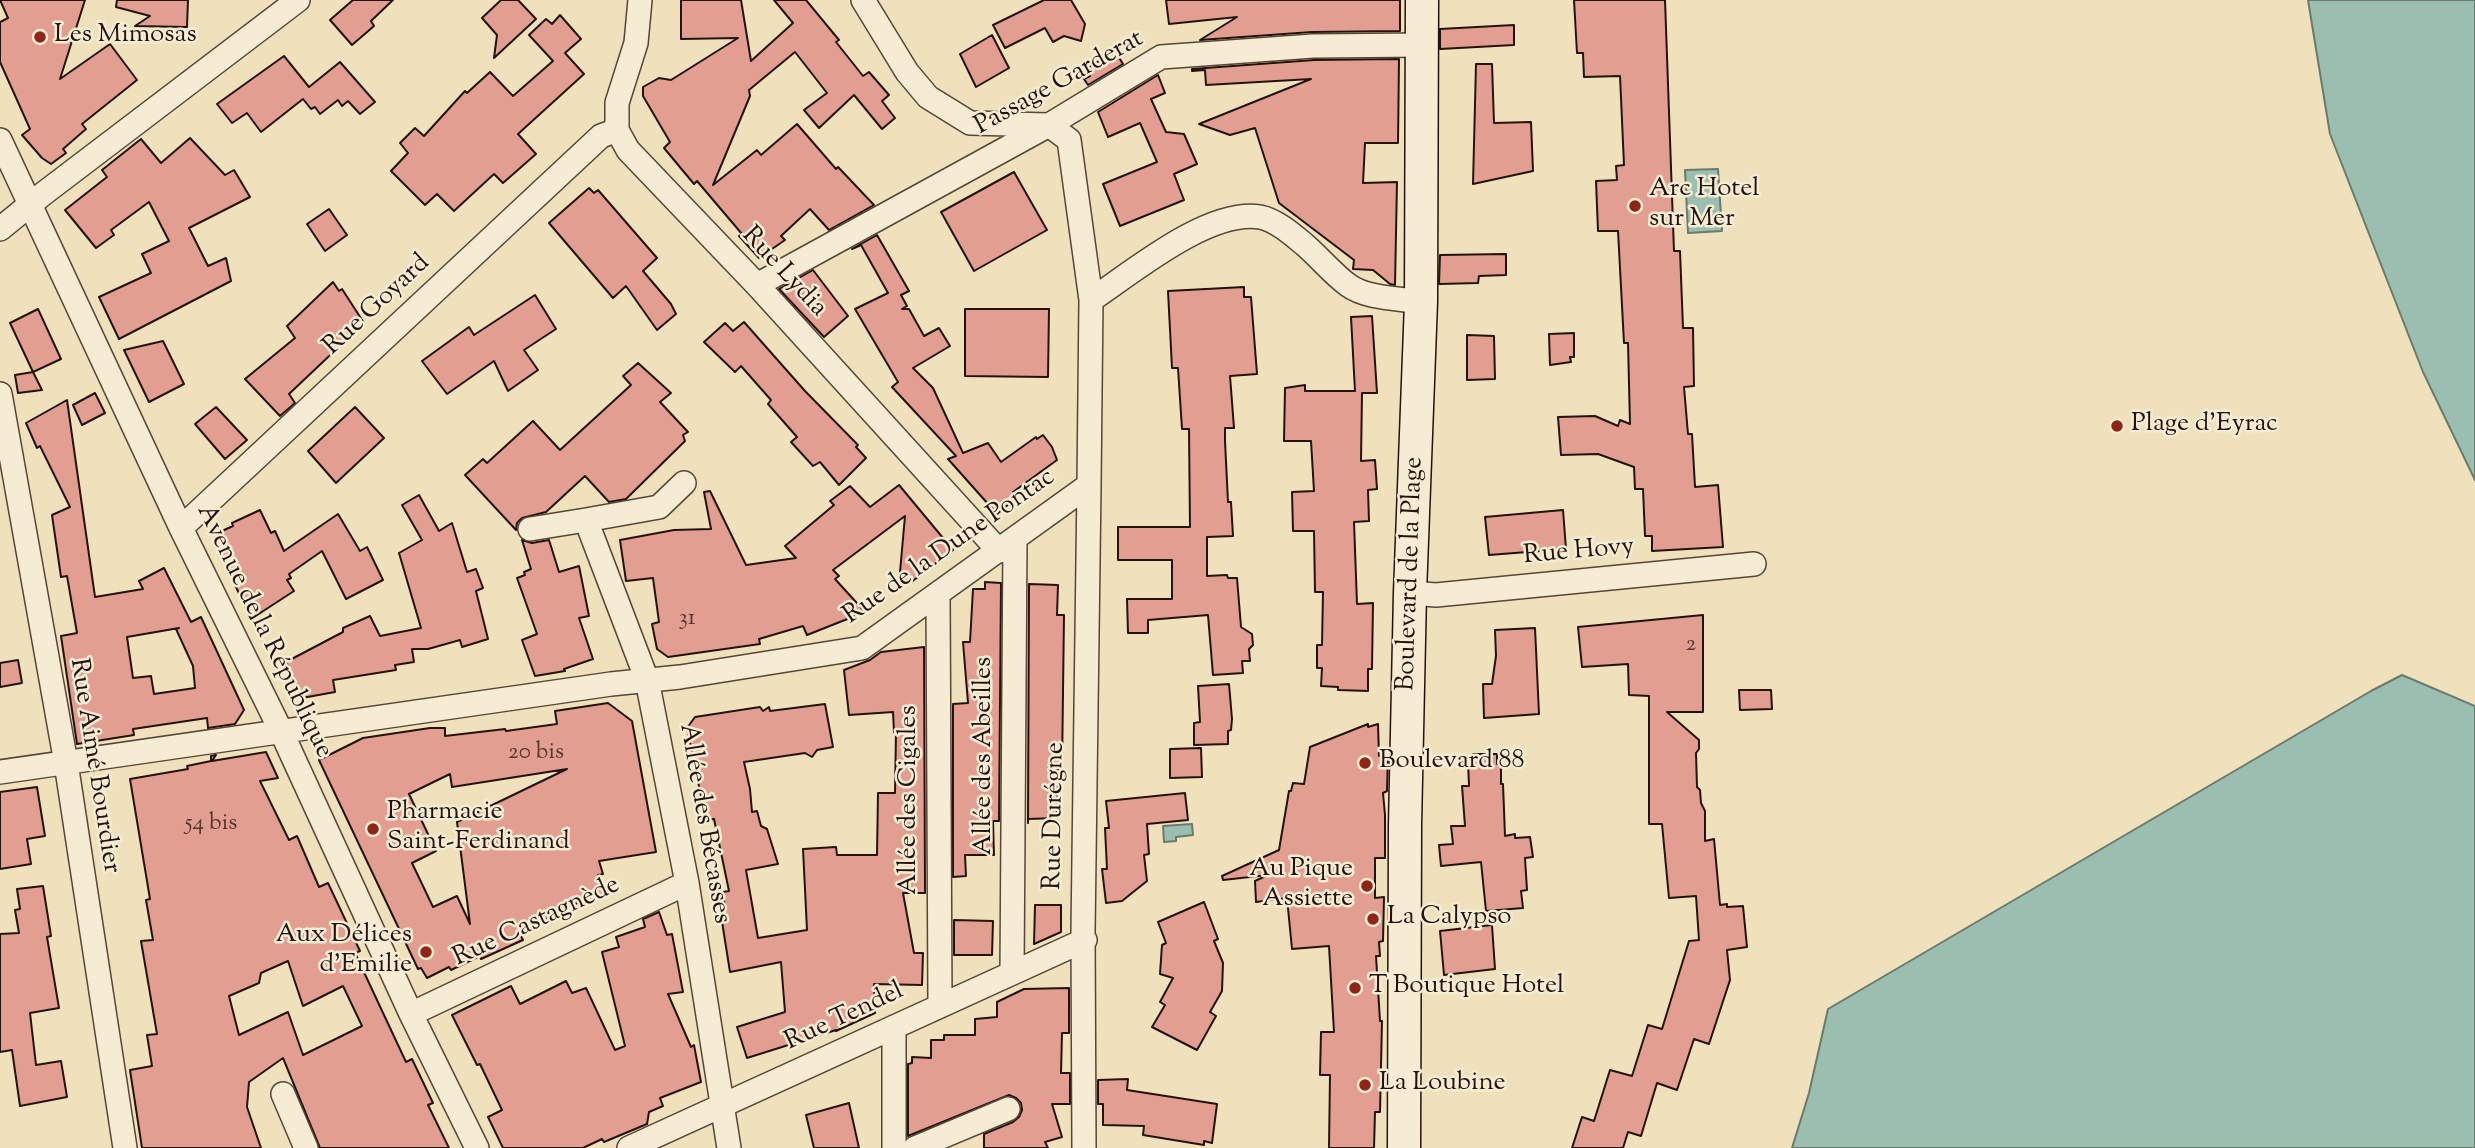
<!DOCTYPE html>
<html>
<head>
<meta charset="utf-8">
<style>
  body { margin:0 }
  canvas { display:block; background:#efe1bb }
</style>
</head>
<body>
<canvas width="2475" height="1148"></canvas>
<script>
const context = document.querySelector('canvas').getContext('2d');
context.lineJoin = 'round';
function fill(path, color) {
  context.fillStyle = color;
  context.fill(path, 'evenodd');
}
function stroke(path, color, width, dash) {
  context.strokeStyle = color;
  context.lineWidth = width;
  context.lineCap = dash ? 'butt' : 'round';
  context.setLineDash(dash || []);
  context.stroke(path);
}
function write(font, color, halo, rows, align = 'center') {
  context.font = font + ' "Sorts Mill Goudy",serif';
  context.lineWidth = 5;
  context.setLineDash([]);
  context.textBaseline = 'middle';
  context.strokeStyle = halo;
  context.fillStyle = color;
  for (const [text, x, y, turn = 0] of rows) {
    context.save();
    context.translate(x, y);
    context.rotate((+turn || 0) * Math.PI / 180);
    context.textAlign = isNaN(turn) ? turn : align;
    if (halo) context.strokeText(text, 0, 0);
    context.fillText(text, 0, 0);
    context.restore();
  }
}
const water = new Path2D(`
  M2308,0H2475V480L2423,372L2330,134Z
  M1718,169L1722,231L1688,233L1685,170Z
  M2402,675L2475,706V1148H1792L1809,1093L1828,1009L2371,691Z
  M1192,824L1193,835L1176,837V841L1164,842L1163,826Z`);
fill(water, '#9abeb0');
stroke(water, '#6b7a6e', 2);
const building = new Path2D(`
  M0,0H85L60,79L110,44L137,80L82,124L86,129L63,149L66,153L51,164L42,158L22,135L30,129L0,62V22L8,18Z
  M117,0H188L187,27L135,26L150,16L116,7Z
  M353,0H393L371,21L374,26L352,45L330,20Z
  M501,0H518L536,19L494,58L497,35L482,18Z
  M681,0H741L751,61L793,23L774,0H806L839,40L836,42L863,76L869,72L889,95L882,101L895,118L882,129L854,95L819,128L804,110L827,93L795,52L749,90L750,96L713,185L757,150L761,155L797,124L836,169L838,167L874,205L829,230L810,209L781,236L785,240L759,258L739,236L742,234L697,181L694,184L664,148L670,142L643,96V87L659,78L671,80L738,38L681,39Z
  M1044,0H1071L1085,24L1081,41L1064,36L1053,42L1045,28L1005,48L993,25Z
  M1166,0H1400V31L1312,32L1200,40L1237,17L1169,24Z
  M1574,0H1665L1674,251H1680L1683,328H1693L1694,386L1684,387L1688,434H1692L1695,487L1718,485L1723,547L1652,551V536H1645L1643,489H1635L1634,467L1598,454L1561,455L1558,417L1595,416L1618,426L1620,420L1630,424L1628,343H1624L1618,231H1598L1596,181L1617,180L1616,166L1624,165L1620,76L1584,77L1583,53H1577Z
  M560,15L581,39L565,53L584,74L518,134L536,154L503,183L494,174L454,211L437,194L425,205L391,171L408,153L400,143L415,128L424,136L465,91L467,93L490,72L513,96L553,61L529,35L546,19L552,24Z
  M1514,25V45L1440,49V29Z
  M992,35L1009,68L976,87L960,54Z
  M1115,51L1123,64L1088,85L1084,79L1090,76L1086,69Z
  M284,56L309,87L340,62L375,102L360,114L348,101L342,106L338,100L320,114L315,107L311,109L303,99L261,132L247,113L232,123L217,104Z
  M1399,59L1398,143H1365L1363,183L1397,182L1395,285L1390,284L1373,270L1353,269L1354,260L1279,203L1255,128L1230,135L1199,124L1311,79L1206,85L1205,70L1192,71V69L1314,60Z
  M1476,64H1492L1494,123L1531,122L1533,171L1473,184Z
  M1158,75L1165,93L1151,99L1166,132L1184,134L1197,164L1174,174L1184,200L1120,226L1103,184L1157,162L1140,123L1108,137L1098,112Z
  M190,138L225,175L234,170L250,197L189,228L208,266L226,258L231,281L119,339L99,297L151,273L142,254L169,241L149,202L111,230L114,235L96,248L65,210L107,177L102,170L141,139L161,163Z
  M1014,172L1047,230L974,271L941,212Z
  M589,188L594,193L598,190L657,258L643,271L671,304L676,314L657,330L626,286L613,298L549,223Z
  M329,209L347,235L325,251L307,224Z
  M877,235L909,291L901,295L907,306L902,309H909L924,336L939,328L950,346L913,368L933,388L963,453L988,443L1001,462L1036,437L1037,439L1043,435L1052,447L1057,460L1013,492L1017,497L997,514L948,459L956,456L892,387L898,382L855,309L888,293L861,245L852,249Z
  M1506,254V275L1479,276L1478,283L1439,284L1440,255Z
  M813,270L848,316L824,337L779,289Z
  M333,282L339,291L342,289L364,323L289,394L295,403L280,416L245,379L295,338L287,326Z
  M1244,287V297H1251L1257,374L1230,376L1234,428H1225V441L1228,502H1231L1233,536L1207,537V576L1227,575L1228,578H1237L1241,627L1252,634L1253,645L1249,649L1250,661H1242L1243,673L1213,675L1208,615L1148,620V633H1128L1127,599H1172V560H1118V527H1190L1189,429H1182L1178,368H1172L1168,291Z
  M535,295L556,329L524,350L538,370L508,391L494,361L447,394L422,361L469,327L474,335Z
  M38,309L61,359L33,372L10,323Z
  M965,309H1049L1048,377L965,376Z
  M1372,316L1377,393H1362L1361,461L1375,460L1377,489L1368,490L1369,521L1354,522L1357,604L1373,603L1372,669H1368V691L1338,690V687L1321,686L1322,668H1317V645H1322L1323,592H1315L1314,531H1293L1292,492L1314,491L1311,441H1284L1285,388L1305,385V391H1355L1351,317Z
  M744,322L805,391L858,445L856,447L866,458L839,485L820,462L813,466L791,442L797,437L768,404L771,400L741,366L735,372L704,342L725,323L733,331Z
  M1574,333V357H1570L1571,362L1550,365L1549,334Z
  M1467,335L1494,336L1495,379L1467,380Z
  M163,341L184,384L149,402L124,350Z
  M638,363L671,393L660,402L688,432L683,435L685,441L626,499L609,502L585,476L546,512L522,518L517,523L516,530L465,475L483,459L487,463L533,421L560,450L631,385L623,376Z
  M33,372L42,390L18,393L15,375Z
  M95,393L105,413L82,425L73,405Z
  M67,400L95,597L143,589L139,581L164,568L191,622L201,617L244,710L235,724L208,728L207,718L133,729L134,735L77,744L61,636L77,633L67,576L61,577L52,515L70,507L40,446L37,448L26,423ZM179,628L176,629L193,666L195,688L154,694L151,676L133,678L127,637Z
  M216,407L247,440L225,459L195,424Z
  M355,407L384,438L336,483L308,451Z
  M899,485L953,550L910,583L900,572L905,516L833,570L839,576L835,579L865,612L807,635L803,626L759,639L760,644L668,657L657,649L652,624L659,622L653,578L626,581L620,540L674,530L711,529L704,492L710,491L746,565L796,558L785,546L834,505L830,501L850,486L870,507Z
  M419,495L439,531L452,523L467,572L476,569L483,588L476,591L488,639L462,647L460,640L428,649H412L414,662L395,665L396,670L333,680L335,692L302,698L286,662L343,632V628L370,616L380,636L421,628L399,553L422,540L402,505Z
  M260,510L271,533L275,531L284,551L338,514L360,551L367,547L383,580L346,599L322,551L289,574L291,578L287,580L294,591L251,619L214,540L224,535L222,531L233,526L232,523Z
  M1563,510L1566,549L1489,555L1485,517Z
  M522,540L532,543L549,540L559,572L579,566L589,616L579,618L593,659L564,669L565,671L535,676L522,640L537,634L517,578L525,575L524,572L531,569Z
  M985,582L1001,583L999,821H993L994,855H965L966,876L953,877V704L968,703L963,642H970L973,589H985Z
  M1029,584L1058,585L1057,615H1064L1062,770H1057V818L1028,819V823Z
  M1703,615V712H1667L1699,740V749L1696,753L1697,787L1700,790L1701,803L1705,811V841L1714,839L1720,905L1727,904V907L1743,906L1747,947L1727,950L1730,980L1709,1044L1694,1039L1677,1090L1657,1083L1641,1136L1628,1132L1623,1148H1572L1582,1117L1594,1121L1610,1070L1632,1076L1648,1025L1662,1029L1689,941L1699,940L1696,896L1669,898L1662,824H1649V696L1629,695L1628,664L1582,667L1578,627Z
  M1535,628L1539,714L1484,718L1483,684H1492L1496,656L1495,630Z
  M924,647L925,893H903L914,953H923L922,985L874,984L875,1013L836,1031V1030L747,1058L737,1027L785,1012L781,962L730,972L720,909L725,908L723,892L729,891L714,819L706,820L687,728L695,717L760,707L763,711L769,707L770,711L825,704L833,747L817,750L812,757L805,753L744,762L750,789L752,812L757,811L761,826L767,829L778,864L746,870L758,938L807,930L803,849L836,847L837,855H877L878,793H895L896,731L894,732L893,712L849,715L844,670L870,660L881,652Z
  M18,660L22,683L0,687V663Z
  M1229,684L1232,719L1231,730L1228,731V744L1194,745V723L1200,722L1198,686Z
  M1739,690H1771L1772,709L1740,710Z
  M608,703L632,721L656,852L599,861L603,874L598,875L604,896L549,911L552,917L519,932L523,940L481,959L480,956L451,970L449,967L427,978L421,968L418,969L319,760L363,738L430,728H445V736L505,729L506,731L557,724L555,711ZM567,769L457,822L470,924L457,896L433,907L412,863L436,851L409,794L450,774L452,787Z
  M1368,724V727L1378,724L1379,756H1388L1387,791L1383,793L1385,815V858H1375V898L1384,897L1383,941L1379,942L1380,956H1376L1380,1021H1382L1380,1112H1375L1374,1148H1329L1330,1075H1320L1321,1032H1334L1329,946L1292,949L1287,898L1256,902L1255,881L1268,875L1223,880L1222,876L1279,850L1289,791H1291L1293,783L1304,784L1310,747Z
  M1201,748L1202,777L1170,778V749Z
  M266,752L278,778L260,781L289,840L297,836L319,887L328,883L360,951L355,953L406,1062L412,1059L433,1103L428,1105L449,1148H320L283,1058L249,1082L247,1107L261,1148H142L130,1070L152,1066L147,1035L157,1034L141,941L153,940L146,900L150,899L130,779L188,769L187,766L211,761V756L216,755L212,761ZM288,961L303,1006L343,986L362,1026L303,1055L288,1012L239,1035L229,996L259,983L261,973Z
  M1473,754H1497V764H1501V784H1503L1505,836L1515,834V838L1530,837L1533,857L1525,858L1527,890L1521,891L1523,908L1486,911L1481,862L1441,866L1439,845L1453,844L1451,826H1465L1462,786H1469L1468,761L1473,762Z
  M37,787L45,836L27,839L31,864L0,869V792Z
  M1185,793L1188,820L1147,824L1149,854L1144,855L1147,881L1122,901L1106,903L1102,869H1107L1105,828H1109L1106,801Z
  M43,886L51,936L47,937L59,1008L30,1013L36,1065L61,1061L67,1097L20,1106L12,1050L0,1052V934L19,933L15,910L20,909L17,889Z
  M1204,902L1218,939L1214,941L1223,963L1222,991L1210,1012L1216,1016L1197,1050L1152,1027L1165,1005L1160,1002L1173,978L1160,974L1162,945L1166,943L1158,922Z
  M1035,905H1061V932L1034,944Z
  M659,912L667,935L672,934L683,992L668,994L691,1047L694,1045L701,1082L660,1098L663,1106L649,1112L647,1124L604,1142L602,1139L583,1148H503L488,1117L502,1110L480,1064L477,1065L452,1015L511,986L520,1004L566,981L572,993L586,988L615,1050L625,1046L602,952L619,947L616,937L645,927L643,919Z
  M954,920L993,921L992,955H954Z
  M1492,925L1495,969L1444,975L1440,931Z
  M1069,988V1033H1062L1061,1073H1070V1104H1052L1062,1137L1045,1142L1048,1148H984V1134L1013,1122L1019,1117L1022,1110L1021,1103L1016,1098L1009,1095L908,1136V1064L912,1063V1057L931,1058V1040H944V1035H975V1019L997,1017V1002L1024,989Z
  M1128,1079L1127,1090L1217,1104L1212,1143L1204,1141V1145L1143,1135L1144,1126L1103,1125V1104H1098V1080Z
  M849,1103L859,1148H814L806,1115Z`);
fill(building, '#e29f91');
stroke(building, '#24130c', 2);
const street = new Path2D(`
  M640,0L636,43L617,103V130L628,150L757,285L999,551
  M863,0L907,72L928,97L970,123L1049,125L1069,140L1091,300
  M0,140L181,528L281,731L411,1014L477,1148
  M0,229L43,194L298,0
  M757,285L1049,125L1161,57L1313,46L1422,45
  M0,394L66,763L125,1148
  M684,483L659,507L586,520L647,680L687,883L729,1148
  M181,528L601,136L617,130
  M530,529L586,520
  M1410,593L1436,595L1754,564
  M938,594L940,1006
  M0,772L611,684L680,677L862,648L1089,485L1091,300C1133,272 1208,209 1260,217C1276,220 1293,235 1305,245C1320,258 1333,274 1348,285C1367,299 1399,298 1421,302
  M1012,973L1015,539
  M411,1014L687,883
  M894,1027V1148
  M283,1094L306,1148
  M629,1148L1085,940
  M915,1148L1008,1109
  M1084,1148L1083,932L1089,485`);
const secondary = new Path2D(`
  M1404,1148L1405,826L1410,593L1421,302L1422,0`);
stroke(street, '#574638', 26);
stroke(secondary, '#24130c', 35);
stroke(street, '#f5ecd3', 23);
stroke(secondary, '#f5ecd3', 32);
for (const [x, y, r, color] of [
  [40,37,7,"#8f2418"],
  [1635,206,7,"#8f2418"],
  [2117,426,7,"#8f2418"],
  [1365,763,7,"#8f2418"],
  [373,829,7,"#8f2418"],
  [1367,886,7,"#8f2418"],
  [1373,919,7,"#8f2418"],
  [426,952,7,"#8f2418"],
  [1355,988,7,"#8f2418"],
  [1365,1085,7,"#8f2418"]
]) {
  const dot = new Path2D();
  dot.arc(x, y, r, 0, 2 * Math.PI);
  context.fillStyle = color;
  context.fill(dot);
  stroke(dot, '#f5ecd3', 2.5);
}
write('23px', '#54362d', null, [
  ["31",687,620],
  ["2",1691,646],
  ["20 bis",536,754],
  ["54 bis",211,825]
]);
write('26px', '#24130c', '#f5ecd3', [
  ["Les Mimosas",54,37],
  ["Arc Hotel",1649,191],
  ["sur Mer",1649,221],
  ["Plage d'Eyrac",2131,426],
  ["Boulevard 88",1379,763],
  ["Pharmacie",387,814],
  ["Saint-Ferdinand",387,844],
  ["Au Pique",1353,871,"right"],
  ["Assiette",1353,901,"right"],
  ["La Calypso",1387,919],
  ["Aux Délices",412,937,"right"],
  ["d'Emilie",412,967,"right"],
  ["T Boutique Hotel",1369,988],
  ["La Loubine",1379,1085]
], 'left');
write('26px', '#24130c', '#f5ecd3', [
  ["Passage Garderat",1060,84,-29],
  ["Rue Lydia",783,273,47],
  ["Rue Goyard",378,306,-43],
  ["Rue de la Dune Pontac",950,548,-35],
  ["Rue Hovy",1579,553,-5],
  ["Boulevard de la Plage",1412,574,-88],
  ["Avenue de la République",263,632,64],
  ["Allée des Abeilles",986,756,-90],
  ["Rue Aimé Bourdier",93,766,81],
  ["Allée des Cigales",911,800,-90],
  ["Rue Durégne",1056,816,-89],
  ["Allée des Bécasses",703,824,80],
  ["Rue Castagnède",537,923,-25],
  ["Rue Tendel",845,1018,-25]
]);
</script>
</body>
</html>
